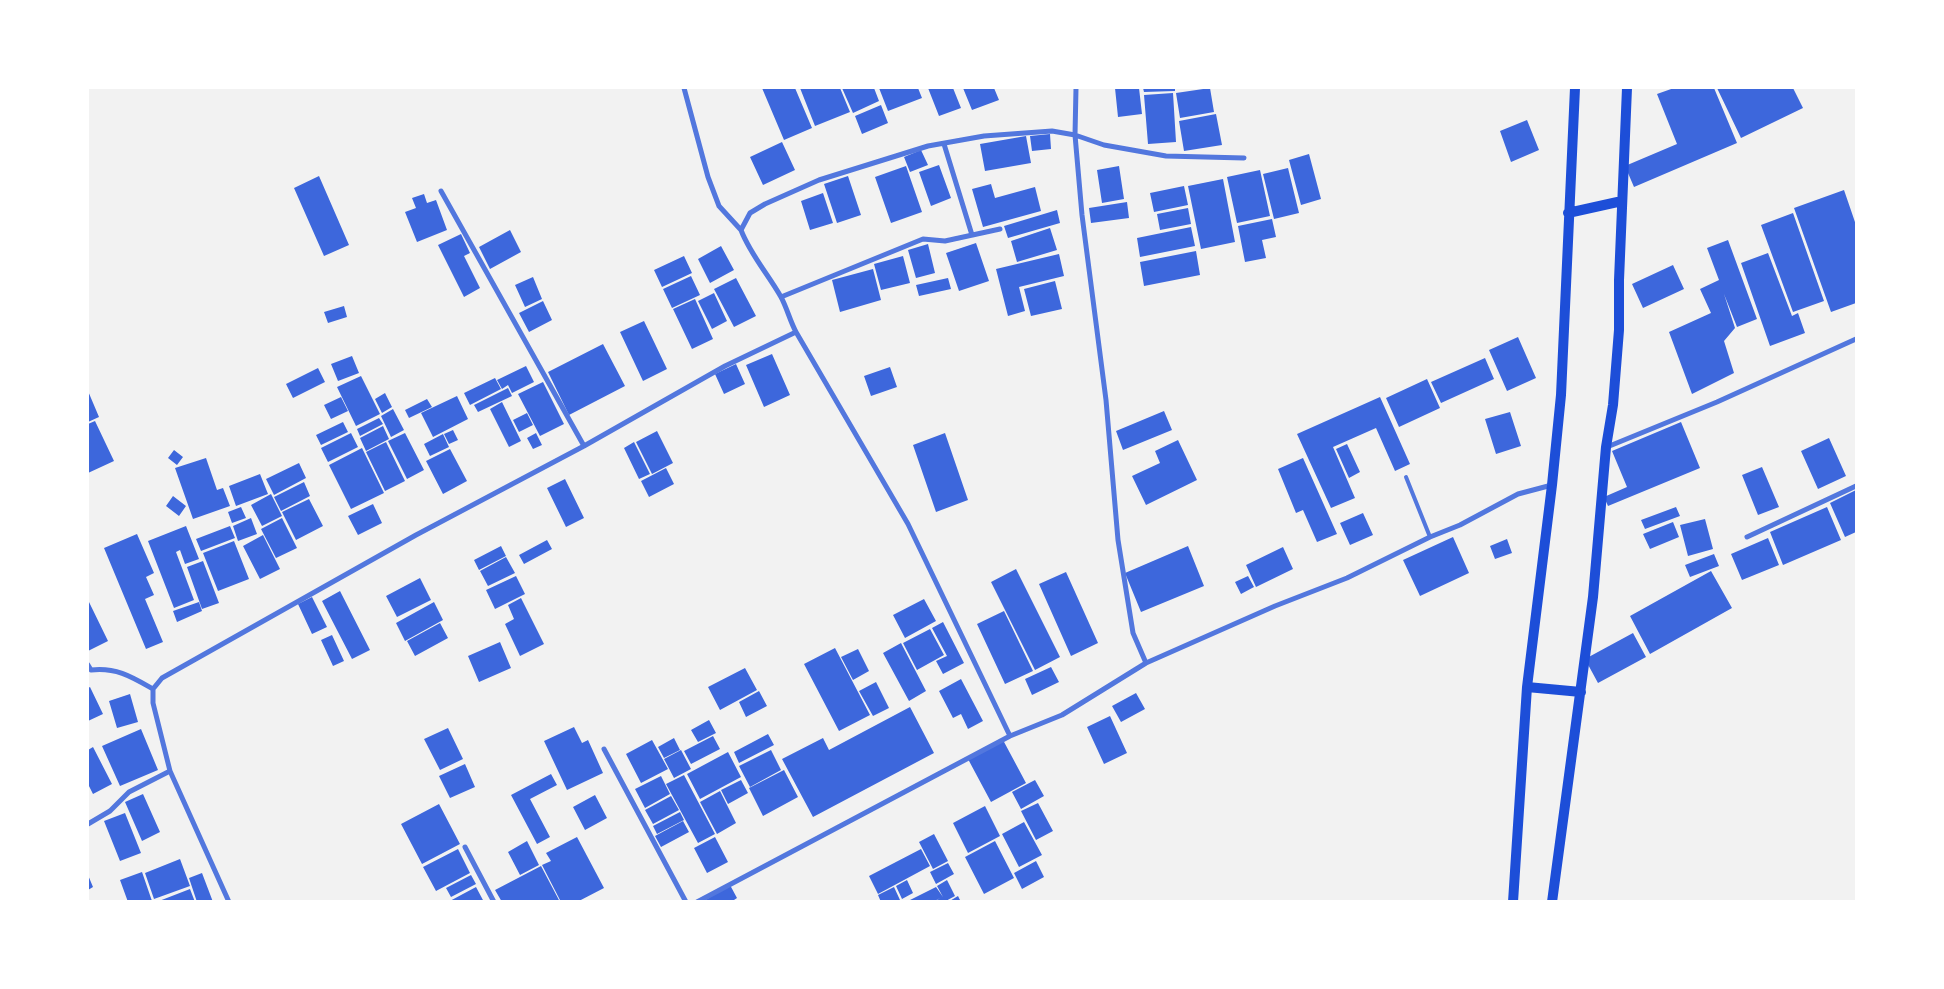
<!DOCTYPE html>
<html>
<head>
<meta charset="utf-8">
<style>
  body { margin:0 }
  #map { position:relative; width:1944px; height:989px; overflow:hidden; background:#f2f2f2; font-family:"Source Serif 4",serif }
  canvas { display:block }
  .frame { position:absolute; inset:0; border:89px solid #fff; pointer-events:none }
</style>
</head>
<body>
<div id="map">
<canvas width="1944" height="989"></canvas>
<div class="frame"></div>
</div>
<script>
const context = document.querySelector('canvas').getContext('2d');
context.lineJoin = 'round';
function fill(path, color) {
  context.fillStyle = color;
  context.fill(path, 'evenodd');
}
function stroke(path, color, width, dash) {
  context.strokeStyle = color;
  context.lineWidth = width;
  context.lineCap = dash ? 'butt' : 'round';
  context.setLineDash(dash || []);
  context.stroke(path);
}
fill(new Path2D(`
  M762,88H795L812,128L784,140Z
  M800,88H840L850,112L815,126Z
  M842,88H874L879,101L853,113Z
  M879,88H918L922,98L888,111Z
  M928,88H953L961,108L939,116Z
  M963,88H994L999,100L972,110Z
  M1115,88H1139L1142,114L1118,117Z
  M1143,88H1175V91L1144,92Z
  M1210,88L1214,112L1180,118L1176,93Z
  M1674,88H1714L1737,143L1634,187L1625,166L1677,144L1657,94Z
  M1717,88H1793L1803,108L1741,138Z
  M1173,93L1176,142L1148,144L1144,95Z
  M881,105L888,123L862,134L855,116Z
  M1216,114L1222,145L1184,151L1179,121Z
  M1527,120L1539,150L1511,162L1500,131Z
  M1050,134L1051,149L1032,151L1030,136Z
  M1026,136L1031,163L985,171L980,144Z
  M782,142L795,170L763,185L750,157Z
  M921,150L928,165L910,172L904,157Z
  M1309,154L1321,199L1301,205L1289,160Z
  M939,165L951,198L931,206L919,172Z
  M906,166L922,212L891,223L875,177Z
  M1119,166L1124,199L1102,203L1097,170Z
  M1288,168L1299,213L1274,219L1263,174Z
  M1260,170L1270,216L1237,223L1227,177Z
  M319,176L349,245L324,256L294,188Z
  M848,176L861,215L837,223L824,184Z
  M1223,179L1235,242L1201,249L1188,186Z
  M991,184L995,198L1035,187L1041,211L983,227L972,189Z
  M1184,186L1188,205L1154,212L1150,193Z
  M1844,190L1856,225V303L1831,312L1794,208Z
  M823,193L833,223L810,230L801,201Z
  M424,194L427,203L436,200L447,230L417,242L405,212L416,208L412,198Z
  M1127,202L1129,218L1091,223L1089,208Z
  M1188,208L1191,224L1160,230L1157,214Z
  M1057,210L1060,223L1008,238L1004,226Z
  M1793,213L1824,301L1793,312L1761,225Z
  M1272,219L1276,237L1262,240L1266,258L1245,262L1238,226Z
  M1191,227L1195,246L1140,257L1137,238Z
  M1050,228L1057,250L1017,262L1011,241Z
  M510,230L521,252L490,269L479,247Z
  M461,234L470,253L464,256L480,288L464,297L438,245Z
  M1728,240L1757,319L1737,327L1724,294L1735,328L1724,341L1734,373L1692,394L1669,332L1711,313L1700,289L1719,280L1707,248Z
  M976,243L989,281L959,291L946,253Z
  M928,244L935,273L916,278L908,250Z
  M721,246L734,270L710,283L698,259Z
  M1196,251L1200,275L1144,286L1140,262Z
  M1768,253L1792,316L1798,313L1805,333L1770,346L1741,263Z
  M1059,254L1064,276L1019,287L1025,311L1008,316L996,269Z
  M684,256L692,273L662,287L654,270Z
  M903,256L910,283L881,290L874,264Z
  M1673,265L1684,289L1643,308L1632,284Z
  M873,269L881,300L840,312L832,280Z
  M691,276L700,295L672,308L663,289Z
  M533,277L542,299L525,307L515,285Z
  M736,278L756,316L734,327L714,289Z
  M948,278L951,289L919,296L916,285Z
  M1055,281L1062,309L1031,316L1024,289Z
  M714,293L727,321L712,329L698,301Z
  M695,299L713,339L692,349L673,309Z
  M543,301L552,320L529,332L519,313Z
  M344,306L347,317L328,323L324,312Z
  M644,321L667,369L643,381L620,332Z
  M1518,337L1536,378L1507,391L1489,350Z
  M603,344L625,386L569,415L548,372Z
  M772,354L790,395L764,407L746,365Z
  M352,356L359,373L338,381L331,364Z
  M1485,358L1494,379L1441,403L1431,382Z
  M736,364L745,384L724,394L715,374Z
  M526,366L534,382L512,393L508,385L502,389L497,380Z
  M890,367L897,387L871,396L864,376Z
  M318,368L325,382L293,398L286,384Z
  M361,376L380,414L356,426L337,387Z
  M495,378L501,389L470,405L464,393Z
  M1427,379L1440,408L1399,427L1386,398Z
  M543,382L564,424L540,436L518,394Z
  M508,388L512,396L478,412L474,405Z
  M88,391L99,417L88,422Z
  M385,393L392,407L382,413L375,399Z
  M457,396L468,419L433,437L421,413Z
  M341,397L348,411L331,419L324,405Z
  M1380,397L1410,464L1395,471L1376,428L1333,447L1355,498L1331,508L1297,434Z
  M427,399L432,407L409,418L405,410Z
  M502,402L521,441L509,447L490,409Z
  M393,409L404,430L391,437L381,416Z
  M1164,411L1172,430L1123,450L1116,431Z
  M1510,412L1521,446L1496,454L1485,419Z
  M527,413L533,425L519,432L513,420Z
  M379,418L383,424L360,436L357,429Z
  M95,421L114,461L88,473V424Z
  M343,422L348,432L321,445L316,435Z
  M1681,422L1700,468L1608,506L1604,497L1627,487L1612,451Z
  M383,426L389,439L366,451L360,438Z
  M453,430L458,440L449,444L444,434Z
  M657,431L673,463L652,474L636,442Z
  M351,433L358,447L328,462L321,448Z
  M405,433L424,470L407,479L388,441Z
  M536,433L542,445L533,449L527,438Z
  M945,433L968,500L936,512L913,445Z
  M443,434L449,447L430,456L424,444Z
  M1829,438L1846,476L1818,489L1801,451Z
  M1178,440L1197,480L1146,505L1132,476L1160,463L1155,451Z
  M386,442L405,481L385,491L366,452Z
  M634,442L650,474L639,479L624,448Z
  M1347,444L1360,472L1349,478L1336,449Z
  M362,448L384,493L351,509L329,465Z
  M450,449L467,481L443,494L426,461Z
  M174,450L183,457L177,465L168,458Z
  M206,458L217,490L223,488L230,506L193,519L175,468Z
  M1303,458L1337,534L1317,542L1303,510L1296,513L1278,469Z
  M299,463L306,478L274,495L266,479Z
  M1762,467L1779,507L1758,515L1742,475Z
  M666,468L674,484L649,497L641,481Z
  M260,474L268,494L236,506L229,486Z
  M565,479L584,518L566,527L547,488Z
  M304,482L310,496L281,511L274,497Z
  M1856,490V532L1845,537L1830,503Z
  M271,494L282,516L262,526L251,505Z
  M173,496L186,506L179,516L166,506Z
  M309,499L323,526L296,540L282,512Z
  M373,504L382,523L358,535L348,516Z
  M241,507L246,518L232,523L228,512Z
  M1676,507L1680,516L1645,529L1641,520Z
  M1827,507L1841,540L1783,565L1770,532Z
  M1363,513L1373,535L1350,545L1340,523Z
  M251,518L257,534L238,541L233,526Z
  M282,518L297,548L276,558L261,529Z
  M1705,519L1713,549L1688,556L1680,525Z
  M1673,522L1679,537L1650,549L1643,534Z
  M186,526L199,559L185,564L180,550L176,552L194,600L174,608L148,541Z
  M230,526L235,538L201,551L196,539Z
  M137,534L154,573L146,577L154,595L145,599L163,642L146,649L104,548Z
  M263,535L280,569L260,579L243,546Z
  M1453,537L1469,573L1420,596L1403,560Z
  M1768,538L1779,565L1742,580L1731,554Z
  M1507,539L1512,553L1495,559L1490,546Z
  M547,540L552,549L524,564L519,555Z
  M234,541L249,579L218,591L203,553Z
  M501,546L506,556L479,570L474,560Z
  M1188,546L1204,586L1141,612L1125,573Z
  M1283,547L1293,569L1256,587L1246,565Z
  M1714,554L1719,566L1690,577L1685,565Z
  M506,557L515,573L488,586L480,571Z
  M203,561L219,603L202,609L187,567Z
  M1016,569L1060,657L1035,670L991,582Z
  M1711,571L1732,608L1650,654L1630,616Z
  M1066,572L1098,643L1071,656L1039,584Z
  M516,576L525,594L495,609L486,590Z
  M1248,576L1254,587L1241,594L1235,582Z
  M420,578L431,600L397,617L386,596Z
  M340,591L370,650L352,659L322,601Z
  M312,597L327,627L312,634L298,604Z
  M521,598L544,644L520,656L505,624L514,619L508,605Z
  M924,599L936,621L905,638L893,615Z
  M89,602L108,641L88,651V603Z
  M199,602L202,611L177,622L173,611Z
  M434,602L443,620L405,641L396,623Z
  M1004,611L1033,671L1005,684L977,624Z
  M943,622L964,663L943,674L936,661L947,656L932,628Z
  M440,623L448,638L415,656L407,641Z
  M930,629L944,655L917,670L903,643Z
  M1633,633L1646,657L1598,683L1585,659Z
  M332,635L344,661L333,666L321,640Z
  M500,642L511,668L479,682L468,656Z
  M901,643L926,691L909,701L883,653Z
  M835,648L870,715L839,731L804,664Z
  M858,649L869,671L853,680L841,657Z
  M1051,667L1059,682L1032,695L1025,679Z
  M745,668L757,690L720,710L708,687Z
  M961,679L983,721L968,729L961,714L953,718L939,691Z
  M876,682L889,708L873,716L859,691Z
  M90,687L103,714L88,721V688Z
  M759,691L767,706L746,717L739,702Z
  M1136,693L1145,709L1121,722L1112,706Z
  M130,694L138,722L117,728L109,701Z
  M910,707L934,753L813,817L782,759L823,738L829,750Z
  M1110,716L1127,753L1104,764L1087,727Z
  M709,720L716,733L698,742L691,730Z
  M574,727L582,743L588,740L603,773L567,790L544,741Z
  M448,728L463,759L440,770L424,739Z
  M141,729L158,770L120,786L102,746Z
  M768,734L774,745L739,763L734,752Z
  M713,736L720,749L691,764L684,751Z
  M674,738L680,750L664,758L658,747Z
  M652,740L668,769L641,783L626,754Z
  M1003,740L1026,783L991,802L968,759Z
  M93,747L112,784L93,794L88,784V750Z
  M681,750L691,769L674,778L664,759Z
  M771,750L781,770L750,787L739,766Z
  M728,752L741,777L700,799L687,774Z
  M465,764L475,787L450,798L439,776Z
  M784,770L798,797L763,816L749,788Z
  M551,774L557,785L530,799L550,837L537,844L511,795Z
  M684,775L715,834L698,843L666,784Z
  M661,776L670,794L645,808L635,789Z
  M741,780L748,793L728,804L721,790Z
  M1035,780L1044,796L1021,809L1012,792Z
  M720,791L736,823L717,834L700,802Z
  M143,794L160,832L142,841L125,802Z
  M595,795L607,818L585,830L573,807Z
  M671,796L679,810L653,824L645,810Z
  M1038,803L1053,831L1036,840L1021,811Z
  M439,804L460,844L422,864L401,824Z
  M985,806L1000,836L968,853L953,823Z
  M680,812L684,820L657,834L653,826Z
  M125,813L141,853L120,861L104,821Z
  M683,821L689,832L661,847L655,836Z
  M1024,822L1042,855L1019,867L1002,834Z
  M934,834L948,861L933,869L919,842Z
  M577,837L604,888L577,902H561L542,865L551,861L546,853Z
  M715,837L728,862L707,873L694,848Z
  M527,841L539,865L520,875L508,852Z
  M995,841L1014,878L984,894L965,857Z
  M458,849L470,873L436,891L423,867Z
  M921,849L930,866L878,894L869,876Z
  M180,859L190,886L154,899L145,873Z
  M1036,861L1044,877L1022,889L1014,873Z
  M948,863L954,874L936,884L930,872Z
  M541,866L560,902H502L495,890Z
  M142,872L152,901L128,902L120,880Z
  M202,873L213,902H197L189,878Z
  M88,875L93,887L88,890Z
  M471,875L476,884L451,897L446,888Z
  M907,880L913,893L902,899L896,886Z
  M947,880L955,896L944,902H934L940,898L933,902H911L910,900L936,887L943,897L937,886Z
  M730,885L737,898L731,902H702Z
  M476,887L484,902H448Z
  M894,887L900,900L897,902H881L878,895Z
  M190,889L195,902H159V901Z
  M958,896L961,902H948Z`), '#3d67dc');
stroke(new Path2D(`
  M1406,477L1430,537`), '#5277de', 4);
stroke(new Path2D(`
  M684,88L708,177L719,206L741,230
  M1076,88L1075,135L1082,215L1106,400L1118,540L1133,633L1146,663
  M944,144L972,235
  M441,191L584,446
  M781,297L923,239L945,241L1000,229
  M796,332L908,524L1010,736
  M1607,447L1717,402L1856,339
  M1747,537L1856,486
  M88,665L91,670C116,667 132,677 153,689
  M604,749L686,902
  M88,824L110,811L129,792L170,771
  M465,847L494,902
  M229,902L170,771L153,703V689L162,678L416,535L584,446L725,366L796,332C790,321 787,308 781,297C768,274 750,254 741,230L750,213L765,204L819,180L928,146L984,136L1052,131L1075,135L1104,145L1166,156L1244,158
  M697,902L1010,736L1062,715L1146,663L1275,606L1347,578L1430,537L1460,525L1518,494L1552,485`), '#5277de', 5);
stroke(new Path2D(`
  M1568,213L1622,201
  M1527,687L1581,692
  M1513,902L1527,687L1552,485L1561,395L1575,88
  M1552,902L1593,597L1606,447L1613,405L1619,330V280L1627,88`), '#1d4ed8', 10);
</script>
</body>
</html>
